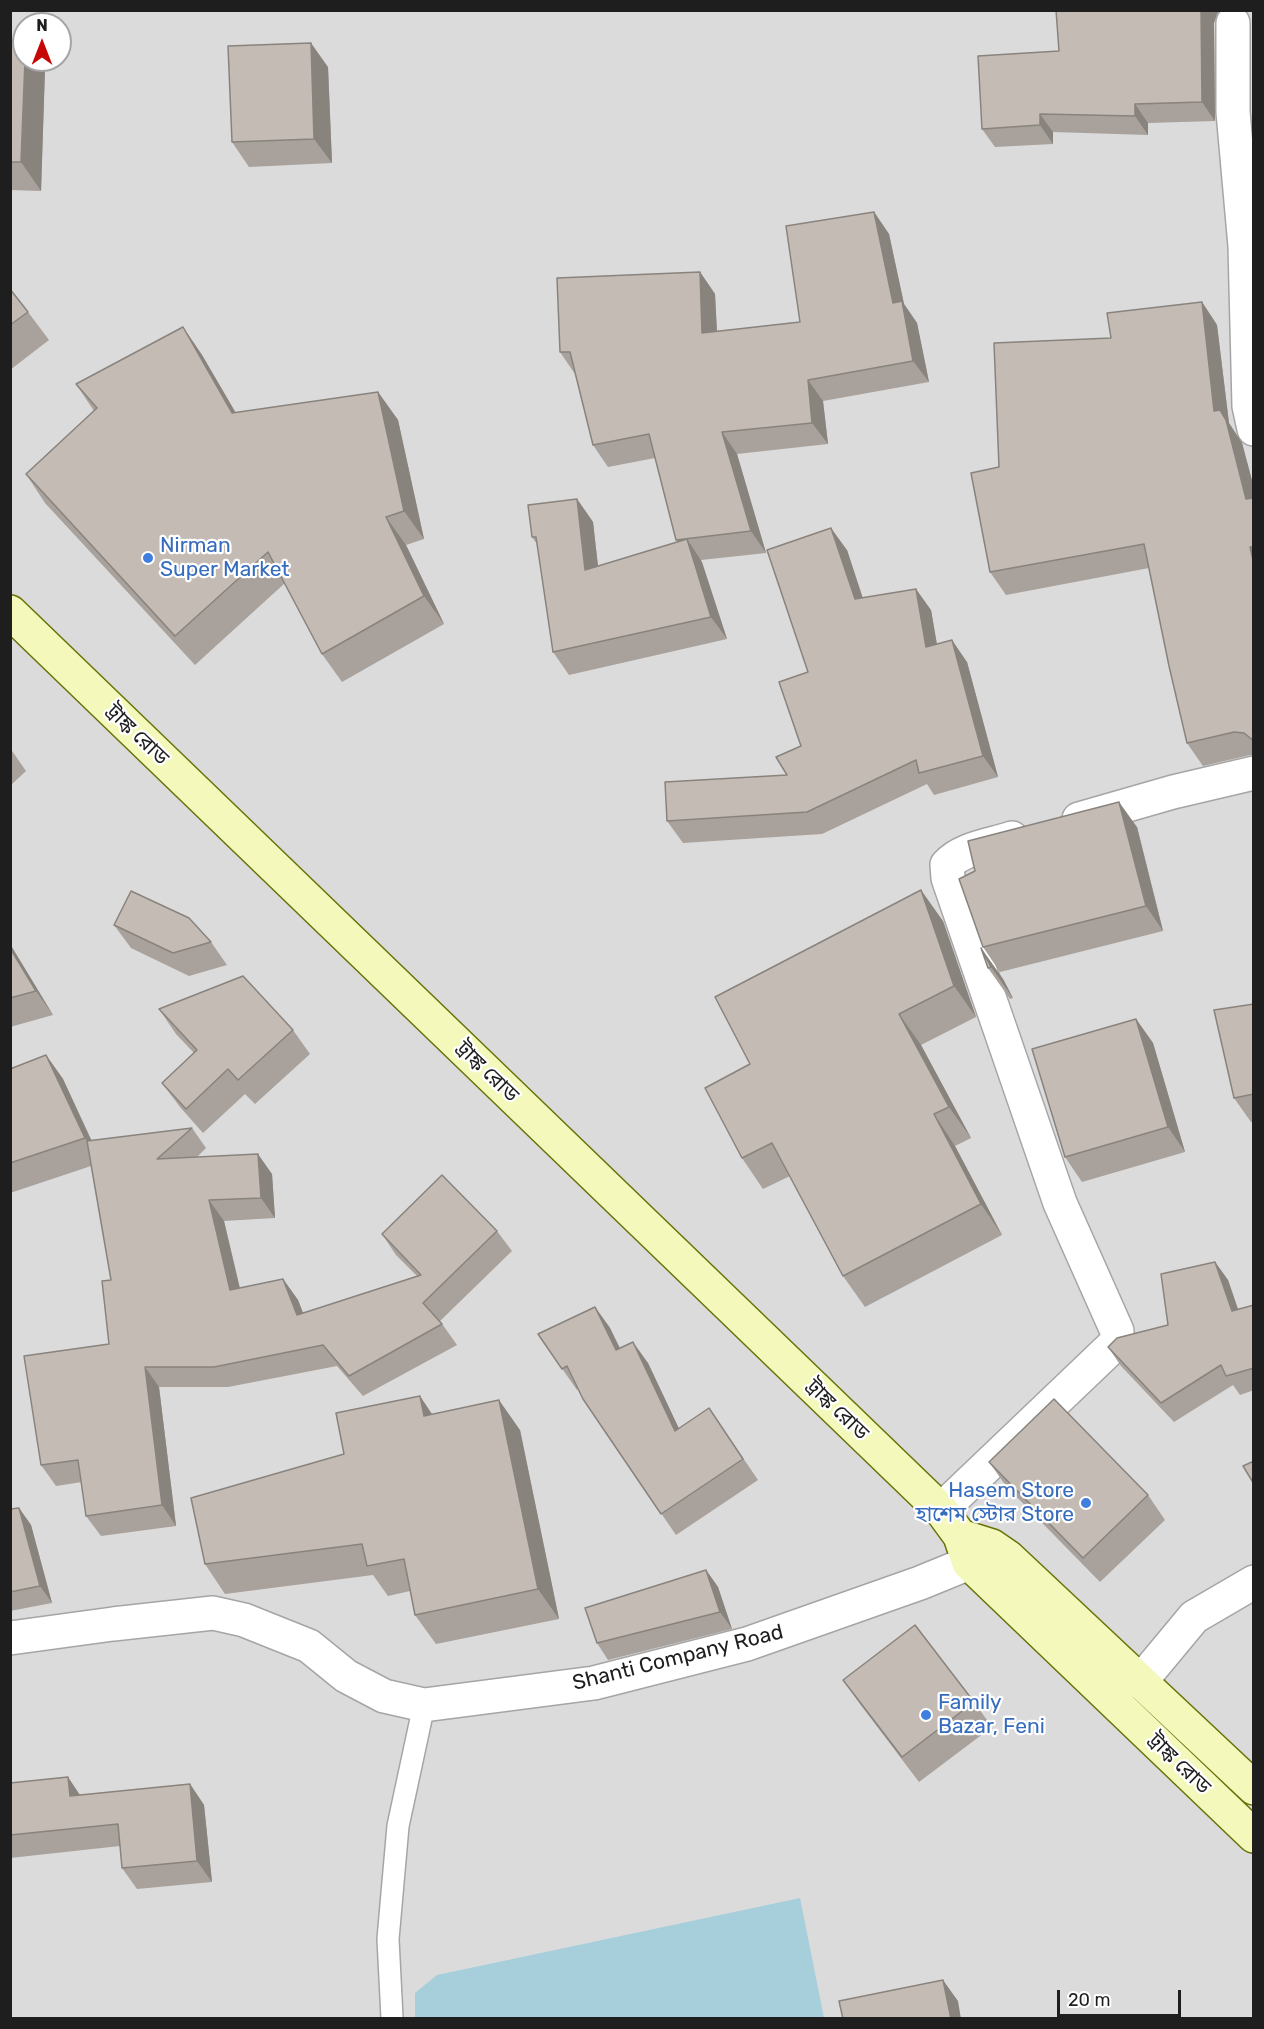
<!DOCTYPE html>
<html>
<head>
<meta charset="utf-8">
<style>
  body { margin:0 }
  #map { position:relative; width:1264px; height:2029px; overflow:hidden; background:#efece5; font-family:Rubik,sans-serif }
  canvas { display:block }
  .frame { position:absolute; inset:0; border:12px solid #1e1e1e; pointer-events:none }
  .north { position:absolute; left:12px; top:12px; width:60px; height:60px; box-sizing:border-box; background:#fff; border:2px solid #a5a5a5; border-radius:50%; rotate:0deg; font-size:16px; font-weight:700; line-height:24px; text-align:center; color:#1e1e1e }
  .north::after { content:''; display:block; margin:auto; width:21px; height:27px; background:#c70706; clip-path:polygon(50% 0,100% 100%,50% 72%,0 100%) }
  .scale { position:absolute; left:1057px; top:1990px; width:124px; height:27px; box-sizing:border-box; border:3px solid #1e1e1e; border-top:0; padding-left:8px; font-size:18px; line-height:21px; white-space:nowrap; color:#1e1e1e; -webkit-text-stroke:4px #fff; paint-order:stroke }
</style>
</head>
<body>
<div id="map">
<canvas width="1264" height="2029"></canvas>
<div class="frame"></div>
<div class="north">N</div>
<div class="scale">20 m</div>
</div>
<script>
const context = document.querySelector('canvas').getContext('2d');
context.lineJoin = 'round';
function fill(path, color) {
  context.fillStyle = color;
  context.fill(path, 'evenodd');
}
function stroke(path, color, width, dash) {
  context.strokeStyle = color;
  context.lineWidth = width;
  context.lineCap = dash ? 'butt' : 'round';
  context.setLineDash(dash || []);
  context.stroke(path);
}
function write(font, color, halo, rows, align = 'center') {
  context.font = font + ' Rubik,"Noto Sans Bengali",sans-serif';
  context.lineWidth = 4.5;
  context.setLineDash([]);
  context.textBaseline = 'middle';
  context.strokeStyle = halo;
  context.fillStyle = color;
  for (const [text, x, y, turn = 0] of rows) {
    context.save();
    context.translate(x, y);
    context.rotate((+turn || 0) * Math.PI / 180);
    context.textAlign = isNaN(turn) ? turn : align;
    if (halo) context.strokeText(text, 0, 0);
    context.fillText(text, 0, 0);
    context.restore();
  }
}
fill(new Path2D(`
  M11,11H1253V2018H11ZM24,24H60V60H24Z`), '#dcdbdb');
fill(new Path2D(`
  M800,1898L824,2018H415V1993L437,1975Z`), '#a6cfdb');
const lane = new Path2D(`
  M392,2018L388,1939L398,1826L424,1705`);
const street = new Path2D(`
  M1233,23V112L1245,246L1249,406L1254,429
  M1079,819L1173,792L1254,773
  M941,1510L1117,1342V1331L1060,1203L948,878L947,865C962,848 991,845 1012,838
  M10,1638L113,1624L213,1613L244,1620L309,1646L346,1676L384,1696L424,1705L594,1683L747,1644L920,1583L969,1563L991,1547
  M1140,1682L1194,1617L1254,1582`);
const secondary = new Path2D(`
  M10,612L941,1510L960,1536L969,1563L1254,1836
  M960,1536L992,1546L1008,1557L1254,1788`);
stroke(lane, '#a5a5a5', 24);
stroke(street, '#a5a5a5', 36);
stroke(secondary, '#677308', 36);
stroke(lane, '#fff', 21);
stroke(street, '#fff', 33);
stroke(secondary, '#f4f8ba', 33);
fill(new Path2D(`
  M1217,14L1214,23L1215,121L1148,123V135L1053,132V144L995,147L982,129L1059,51Z
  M10,40L24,60H39L45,69L41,191L10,190Z
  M328,67L332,163L249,167L232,142Z
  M874,212L889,234L904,304L917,323L929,382L823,401L828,444L737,454L766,553L701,560L727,639L569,675L553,652L537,544L532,537L577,499L593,522L598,566L678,542L676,540L655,458L608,467L593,445L575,374L560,352L700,272L715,294L717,331L800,322Z
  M10,289L28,312L49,340L10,370Z
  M1202,302L1217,325L1229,423L1242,443L1254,488V755H1250L1203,766L1187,743L1149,568L1006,595L990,572L999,467L1111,338Z
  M183,327L202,355L236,413L378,392L398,420L424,539L406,545L444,624L342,682L322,654L285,583L195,665L45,503L26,474L94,411L76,384Z
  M847,550L863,598L931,610L937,644L967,662L998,777L934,795L927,784L822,834L683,843L667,821L787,775L801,746L808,672Z
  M10,748L26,771L10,786Z
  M1137,827L1163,931L1000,972L983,947Z
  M943,921L976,1017L921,1045L971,1138L955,1146L1002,1235L865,1307L843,1276L790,1176L763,1189L742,1158L750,1064Z
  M114,925L211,942L227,965L189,976L131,948Z
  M10,944L53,1015L10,1027Z
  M981,948L1003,979L1013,998L1010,999L988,968Z
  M1254,1004V1122H1251L1234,1098Z
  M159,1009L293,1030L310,1054L255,1104L245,1094L203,1133L180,1107L162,1083L194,1053L176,1034Z
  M1136,1019L1153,1043L1185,1152L1082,1182L1065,1157Z
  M46,1055L63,1079L92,1141L192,1128L206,1148L197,1157L272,1174L275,1218L224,1221L240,1288L283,1279L298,1300L303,1313L417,1276L396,1255L382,1234L497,1231L512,1251L440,1321L457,1345L363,1396L337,1366L228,1387H159L176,1526L101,1536L86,1516L82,1482L56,1486L41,1465L109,1344L111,1280L91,1166L10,1193V1069Z
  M1215,1262L1228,1280L1238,1309L1254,1305V1390L1240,1395L1233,1385L1174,1422L1121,1366L1108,1347L1168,1325Z
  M595,1307L610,1328L620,1348L648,1363L679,1429L709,1408L758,1480L676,1535L583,1399L578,1389L577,1390L538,1334Z
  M432,1414L520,1430L559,1619L436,1644L415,1615L410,1591L388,1596L373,1575L225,1594L205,1564L344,1454Z
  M989,1462L1148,1495L1165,1520L1100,1582L1006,1486Z
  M19,1508L31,1525L52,1603L10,1611V1509Z
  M706,1570L718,1587L732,1629L608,1660L597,1643Z
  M843,1680L974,1702L992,1727L919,1782L860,1704Z
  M10,1783L80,1795L190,1784L204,1805L212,1882L137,1889L122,1868L120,1846L10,1858Z`), '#a9a19b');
fill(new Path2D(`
  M1201,10H1220L1217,14L1214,23L1215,121L1202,102Z
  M311,43L328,67L332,163L314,139Z
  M25,60H39L45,69L41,191L21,162Z
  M1135,104L1148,123V135L1135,116Z
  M1040,114L1053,132V144L1040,125Z
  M874,212L889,234L904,304L917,323L929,382L913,361L893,303Z
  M700,272L715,294L718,354L702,333Z
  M1202,302L1217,325L1229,423L1242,443L1254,488V509L1246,499L1214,411Z
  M183,327L202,355L252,441L232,413Z
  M808,380L823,401L828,444L812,423Z
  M378,392L398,420L424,539L404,511Z
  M722,432L737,454L766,553L751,531Z
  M577,499L593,522L601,593L585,570Z
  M386,517L406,545L444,624L424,596Z
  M831,528L847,550L870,621L855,599Z
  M687,539L702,562L727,639L711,617Z
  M1250,547L1254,552V564Z
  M916,589L931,610L941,669L926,647Z
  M952,640L967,662L998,777L983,756Z
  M1119,802L1137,827L1163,931L1146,906Z
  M921,890L943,921L976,1017L954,986Z
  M10,944L53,1015L36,991L10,948Z
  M981,948L1003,979L1013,998L991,967Z
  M899,1014L921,1045L971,1138L949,1107Z
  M1136,1019L1153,1043L1185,1152L1168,1127Z
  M46,1055L63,1079L101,1162L85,1138Z
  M934,1114L955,1146L1002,1235L981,1204Z
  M258,1154L272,1174L275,1218L261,1198Z
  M209,1200L224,1221L245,1311L230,1290Z
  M1215,1262L1228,1280L1245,1330L1232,1311Z
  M283,1279L298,1300L312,1336L297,1315Z
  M595,1307L610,1328L631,1372L616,1350Z
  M633,1342L648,1363L690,1452L675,1431Z
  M145,1367L159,1387L176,1526L162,1505Z
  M420,1396L440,1426L424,1416Z
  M499,1400L520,1430L559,1619L538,1589Z
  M19,1508L31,1525L52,1603L40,1586Z
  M706,1570L718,1587L732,1629L720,1612Z
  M68,1777L82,1798L70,1796Z
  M190,1784L204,1805L212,1882L197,1861Z
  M943,1980L958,2001L961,2019H951Z`), '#89837e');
const building = new Path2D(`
  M1056,10H1201L1202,102L1135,104V116L1040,114V125L982,129L978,56L1059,51Z
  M10,40H24L25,60L21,162H10Z
  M311,43L314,139L232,142L228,46Z
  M874,212L893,303L902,301L913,361L808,380L812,423L722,432L751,531L676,540L649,434L593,445L570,352H560L557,278L700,272L702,333L800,322L786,226Z
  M10,289L28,312L10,325Z
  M1202,302L1214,411L1220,410L1226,420L1246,499L1254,498V547H1250L1254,564V741L1244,733L1234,732L1187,743L1169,666L1144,544L990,572L971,473L999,467L994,343L1111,338L1107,313Z
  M183,327L232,413L378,392L404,511L386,517L424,596L322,654L268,552L175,636L26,474L97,408L76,384Z
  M577,499L585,570L687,539L711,617L553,652L536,537H532L528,505Z
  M831,528L855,599L916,589L926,647L952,640L983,756L919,773L916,760L807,812L667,821L665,782L787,775L776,757L801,746L779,682L808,672L767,550Z
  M1119,802L1146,906L983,947L959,879L975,871L968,841Z
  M921,890L954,986L899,1014L949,1107L934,1114L981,1204L843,1276L772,1143L742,1158L705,1088L750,1064L715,997Z
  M131,891L189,918L211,942L173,953L114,925Z
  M10,948L36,991L10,998Z
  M981,948L991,967L988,968Z
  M243,976L293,1030L238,1080L228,1069L186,1109L162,1083L197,1050L159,1009Z
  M1254,1004V1094L1234,1098L1214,1010Z
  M1136,1019L1168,1127L1065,1157L1032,1049Z
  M46,1055L85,1138L10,1163V1069Z
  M192,1128L157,1159L258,1154L261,1198L209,1200L230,1290L283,1279L297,1315L421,1275L382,1234L442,1175L497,1231L423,1303L442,1324L349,1376L323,1345L214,1367H145L162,1505L86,1516L78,1460L41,1465L24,1356L109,1344L102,1281L111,1280L87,1141Z
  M1215,1262L1232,1311L1254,1305V1368L1226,1376L1221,1365L1161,1403L1108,1347L1117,1338L1168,1325L1161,1274Z
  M595,1307L616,1350L633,1342L675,1431L709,1408L743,1459L661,1514L583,1399L567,1366L562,1369L538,1334Z
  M420,1396L424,1416L499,1400L538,1589L415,1615L404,1559L367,1566L362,1544L205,1564L191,1498L344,1454L336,1413Z
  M1054,1399L1148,1495L1083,1558L989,1462Z
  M1254,1461V1484L1243,1466Z
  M19,1508L40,1586L10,1592V1509Z
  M706,1570L720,1612L597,1643L585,1608Z
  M915,1625L974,1702L902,1757L843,1680Z
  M68,1777L70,1796L190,1784L197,1861L122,1868L118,1824L10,1835V1783Z
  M943,1980L951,2019H843L839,2001Z`);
fill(building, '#c4bbb4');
stroke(building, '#89837e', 1.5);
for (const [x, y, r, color] of [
  [148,558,6,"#3f7fe0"],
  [1086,1503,6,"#3f7fe0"],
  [926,1715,6,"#3f7fe0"]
]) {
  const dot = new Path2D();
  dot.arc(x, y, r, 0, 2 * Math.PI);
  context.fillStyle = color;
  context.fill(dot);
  stroke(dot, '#fff', 2);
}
write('21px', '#366cbe', '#fff', [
  ["Nirman",160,546],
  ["Super Market",160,570],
  ["Hasem Store",1074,1491,"right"],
  ["হাশেম স্টোর Store",1074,1515,"right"],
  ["Family",938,1703],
  ["Bazar, Feni",938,1727]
], 'left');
write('21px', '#1e1e1e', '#fff', [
  ["ট্রাঙ্ক রোড",137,735,44],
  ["ট্রাঙ্ক রোড",487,1072,44],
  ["ট্রাঙ্ক রোড",837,1410,44],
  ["Shanti Company Road",678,1658,-14],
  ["ট্রাঙ্ক রোড",1179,1764,44]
]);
</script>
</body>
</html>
